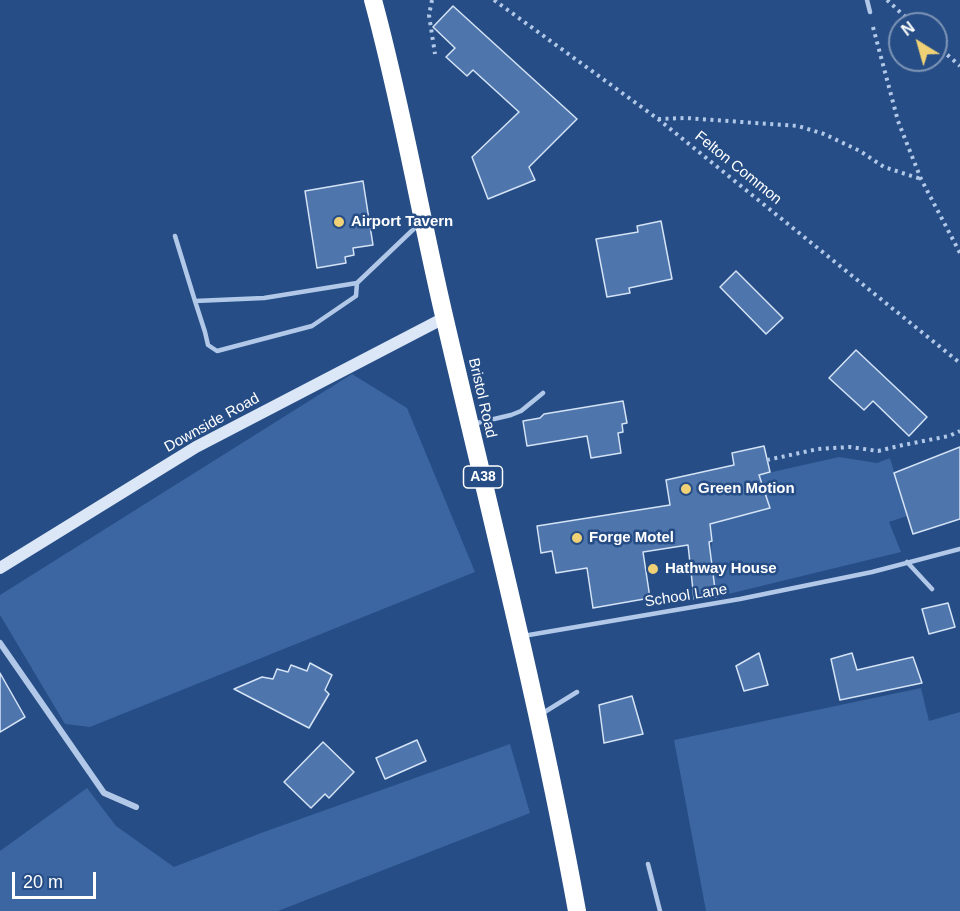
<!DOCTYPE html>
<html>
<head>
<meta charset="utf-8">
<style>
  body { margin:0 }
  #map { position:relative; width:960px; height:911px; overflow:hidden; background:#264d85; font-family:Helvetica,sans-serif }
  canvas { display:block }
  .north { position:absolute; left:888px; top:12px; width:60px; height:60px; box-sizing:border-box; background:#264d85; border:2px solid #7d94b6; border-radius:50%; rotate:323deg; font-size:16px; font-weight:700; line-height:24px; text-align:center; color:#fff }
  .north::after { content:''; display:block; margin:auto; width:21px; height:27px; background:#f0d176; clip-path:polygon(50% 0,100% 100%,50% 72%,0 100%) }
  .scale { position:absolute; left:12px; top:872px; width:84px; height:27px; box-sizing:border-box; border:3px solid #fff; border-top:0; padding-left:8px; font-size:18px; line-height:21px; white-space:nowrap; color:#fff; -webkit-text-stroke:4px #264d85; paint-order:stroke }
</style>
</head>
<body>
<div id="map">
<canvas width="960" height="911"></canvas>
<div class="north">N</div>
<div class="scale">20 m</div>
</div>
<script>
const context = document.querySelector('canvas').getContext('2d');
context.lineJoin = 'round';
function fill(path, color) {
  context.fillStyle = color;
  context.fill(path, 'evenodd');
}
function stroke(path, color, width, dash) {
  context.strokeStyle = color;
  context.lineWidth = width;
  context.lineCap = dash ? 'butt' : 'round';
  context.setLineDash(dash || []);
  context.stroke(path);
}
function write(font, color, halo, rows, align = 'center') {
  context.font = font + ' Helvetica,sans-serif';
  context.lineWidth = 5;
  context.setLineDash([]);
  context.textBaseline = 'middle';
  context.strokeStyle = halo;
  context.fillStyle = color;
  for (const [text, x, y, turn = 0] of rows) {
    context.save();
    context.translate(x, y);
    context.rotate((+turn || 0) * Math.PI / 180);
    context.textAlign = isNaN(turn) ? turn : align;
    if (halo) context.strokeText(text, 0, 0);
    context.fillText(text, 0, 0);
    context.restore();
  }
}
fill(new Path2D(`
  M352,374L407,408L475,572L90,727L65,724L0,615V595Z
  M839,457L877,463L890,458L907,516L889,522L901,552L716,597L711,553L712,541L710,523L769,508L759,475Z
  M921,688L929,721L960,712V911H706L674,740Z
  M510,744L530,813L278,911H0V851L87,788L116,826L174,867L261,833Z`), '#3b66a1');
const building = new Path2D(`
  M453,6L577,119L529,167L535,180L488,199L472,157L519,112L473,70L467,76L446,57L455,48L433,27Z
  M363,181L373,245L353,248L354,255L345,257L346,263L317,268L305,191Z
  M661,221L672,279L629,288L630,293L607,297L596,239L638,232L637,226Z
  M736,271L783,318L766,334L720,287Z
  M856,350L927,417L909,436L873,401L864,410L829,378Z
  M623,401L627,423L622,424L623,432L618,433L621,453L591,458L587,436L527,446L523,421L540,418L544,414Z
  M764,446L770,472L759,475L770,508L710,524L712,541L709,542L716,597L694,599L688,545L643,552L650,598L593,608L587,568L556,573L552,551L541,553L537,526L670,505L666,480L734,465L732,453Z
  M960,447V519L913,534L894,473Z
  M948,603L955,627L929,634L922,609Z
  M759,653L768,685L744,691L736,666Z
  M852,653L857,670L913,657L922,683L840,700L831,659Z
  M310,663L332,675L325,690L329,694L309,728L234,689L262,677L273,679L277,669L288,672L291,665L307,671Z
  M0,673L25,717L0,732Z
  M632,696L643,734L604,743L599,705Z
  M417,740L426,761L385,779L376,758Z
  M323,742L354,772L329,798L325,794L311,808L284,782Z`);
fill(building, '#4f76ac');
stroke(building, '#d4e3f6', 1.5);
stroke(new Path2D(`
  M432,0L429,15L435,54
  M494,0L658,119L960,363
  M887,0L913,24
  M873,27L898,121L921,179L960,253
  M936,45L960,66
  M658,119L686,118L798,126L824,134L860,151L884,167L921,179
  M767,460L818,449L850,447L878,451L903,445L949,436L960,431`), '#b1c8e8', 4, [3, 4.5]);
stroke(new Path2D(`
  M867,0L870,12
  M175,236L195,301L264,298L357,283L420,223
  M195,301L205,332L208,345L217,351L312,326L356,296L357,283
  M473,424L511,415L521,411L543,393
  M907,562L932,589
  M523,636L740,599L872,572L960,549
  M543,713L577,692
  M648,864L660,911`), '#b1c8e8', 4.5);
stroke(new Path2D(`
  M0,643L104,793L136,807`), '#b1c8e8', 6);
stroke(new Path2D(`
  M0,568L196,447L444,318`), '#dbe6f7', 12);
stroke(new Path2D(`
  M373,0C402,106 420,214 445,320C491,517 541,712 577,911`), '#fff', 18);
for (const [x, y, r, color] of [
  [339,222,6,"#f0d176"],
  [686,489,6,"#f0d176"],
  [577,538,6,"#f0d176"],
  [653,569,6,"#f0d176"]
]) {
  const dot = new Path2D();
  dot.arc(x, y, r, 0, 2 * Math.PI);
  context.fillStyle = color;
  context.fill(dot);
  stroke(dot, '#264d85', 2);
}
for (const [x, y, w] of [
  [483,477,39]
]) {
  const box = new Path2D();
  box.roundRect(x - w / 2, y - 11, w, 22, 4.5);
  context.fillStyle = '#264d85';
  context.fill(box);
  stroke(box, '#fff', 1.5);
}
write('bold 14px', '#fff', null, [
  ["A38",483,477]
]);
write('15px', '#fff', '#264d85', [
  ["Felton Common",738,168,39],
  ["Bristol Road",482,398,77],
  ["Downside Road",212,423,-29],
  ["School Lane",686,596,-9]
]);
write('bold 15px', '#fff', '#264d85', [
  ["Airport Tavern",351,222],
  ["Green Motion",698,489],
  ["Forge Motel",589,538],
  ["Hathway House",665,569]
], 'left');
</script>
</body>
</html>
